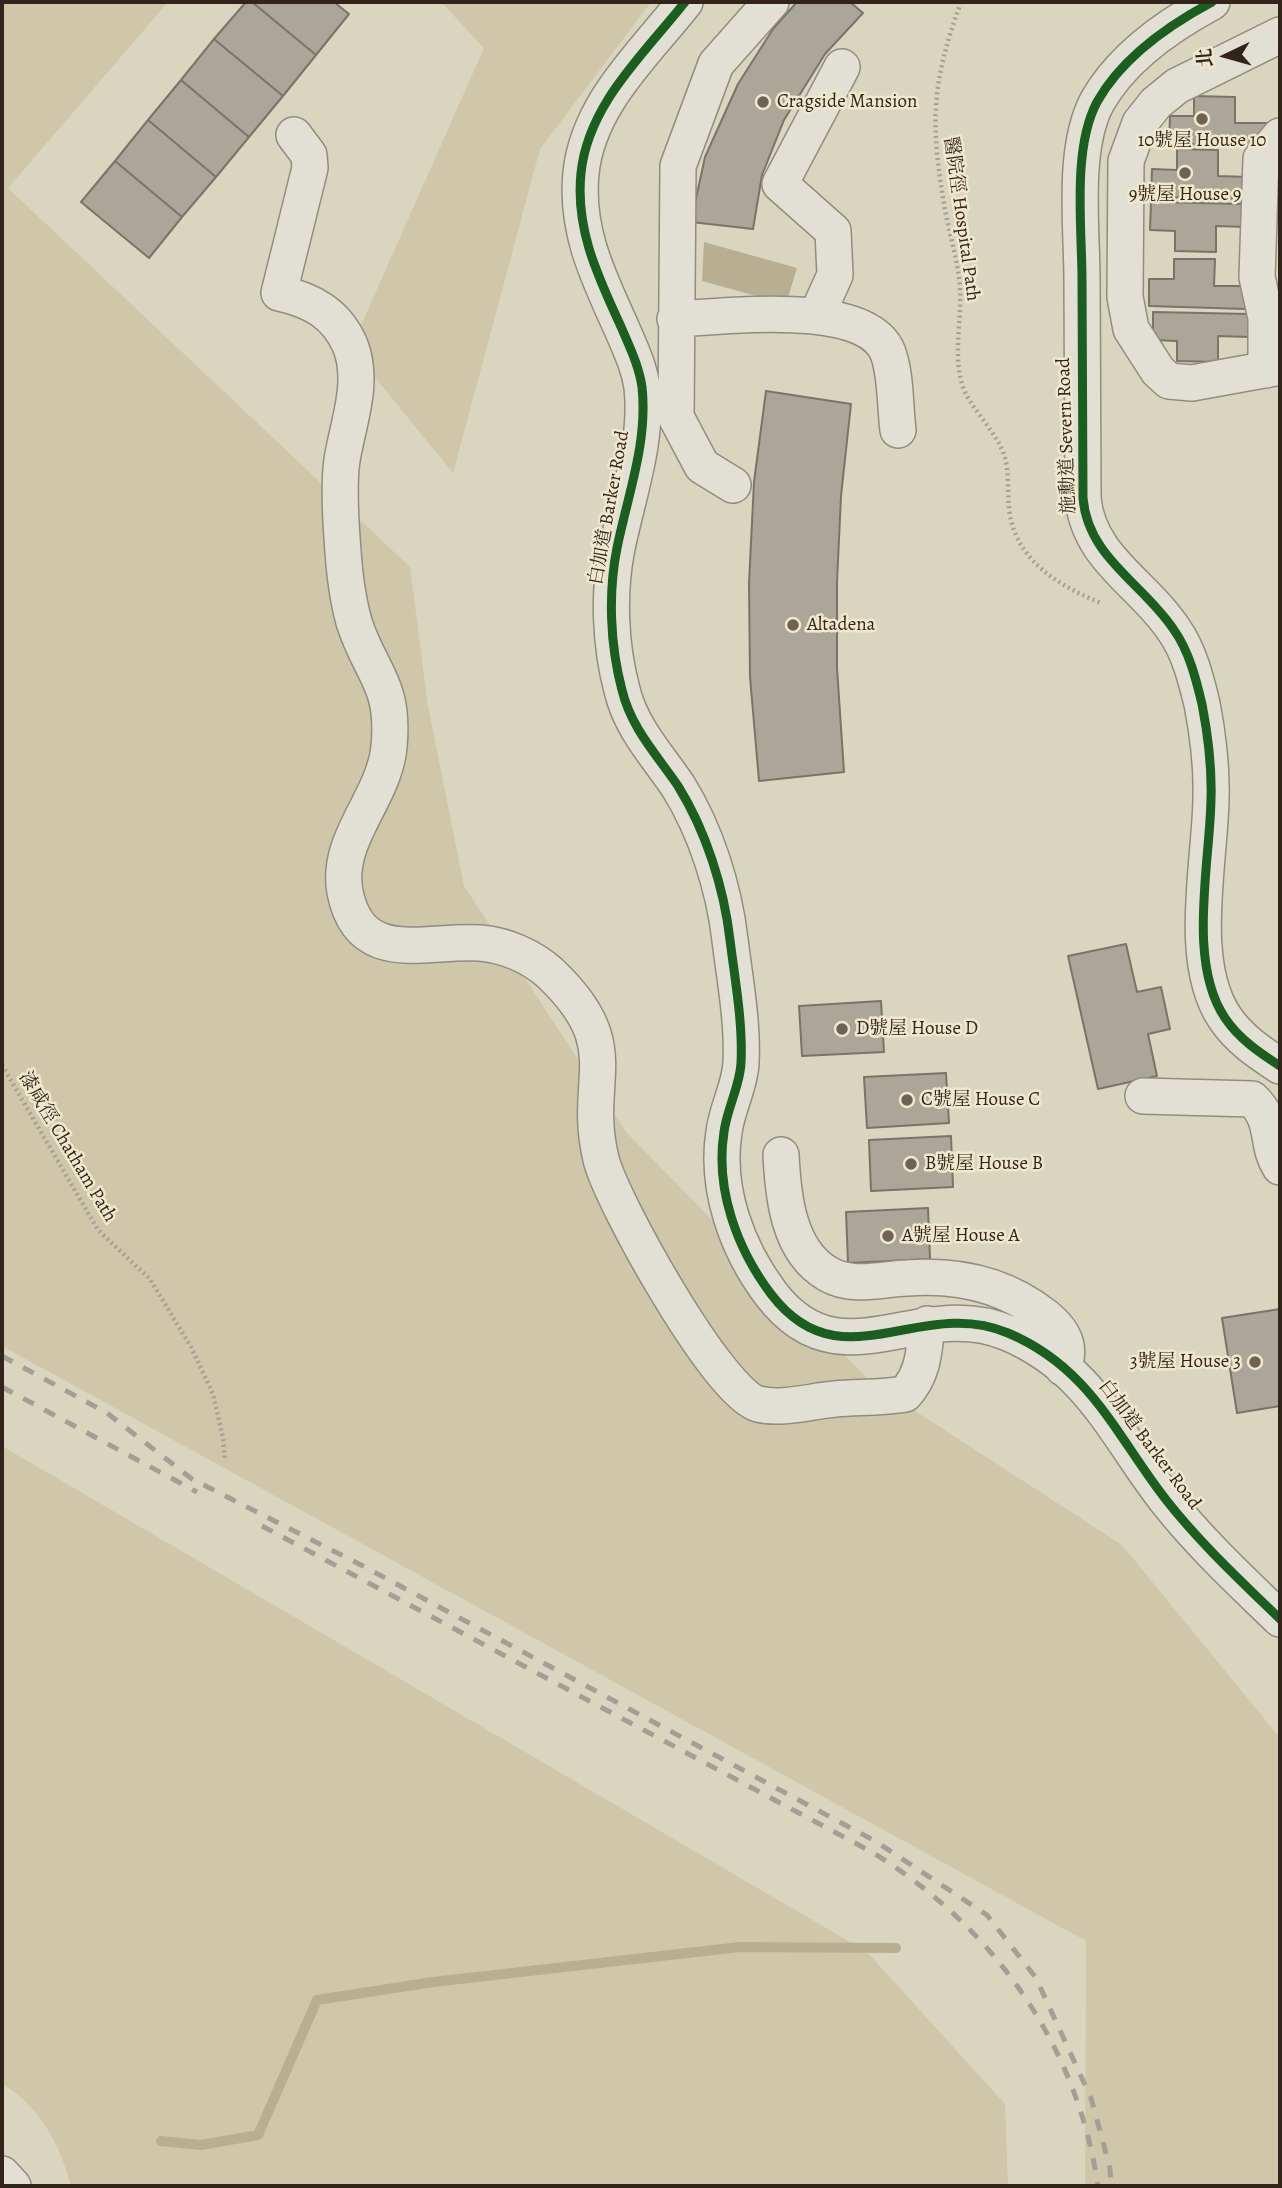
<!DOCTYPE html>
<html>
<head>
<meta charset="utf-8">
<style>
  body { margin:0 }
  #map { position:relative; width:1282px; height:2188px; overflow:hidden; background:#dad5bf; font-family:Alegreya,"Noto Serif TC",serif }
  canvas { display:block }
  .frame { position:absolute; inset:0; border:4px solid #32241a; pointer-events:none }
  .north { position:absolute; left:1191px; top:21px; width:70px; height:70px; -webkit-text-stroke:5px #efe8ce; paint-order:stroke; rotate:265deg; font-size:19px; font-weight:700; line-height:28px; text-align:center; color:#32241a }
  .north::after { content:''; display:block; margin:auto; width:24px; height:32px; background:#32241a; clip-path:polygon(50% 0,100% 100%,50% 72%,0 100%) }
</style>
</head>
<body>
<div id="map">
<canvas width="1282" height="2188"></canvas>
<div class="frame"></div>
<div class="north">北</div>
</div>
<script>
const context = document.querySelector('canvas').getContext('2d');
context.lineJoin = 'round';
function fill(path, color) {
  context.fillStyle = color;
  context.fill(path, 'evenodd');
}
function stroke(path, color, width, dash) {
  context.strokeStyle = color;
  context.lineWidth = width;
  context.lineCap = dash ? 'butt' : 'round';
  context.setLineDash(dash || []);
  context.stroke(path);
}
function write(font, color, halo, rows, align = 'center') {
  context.font = font + ' Alegreya,"Noto Serif TC",serif';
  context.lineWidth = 5;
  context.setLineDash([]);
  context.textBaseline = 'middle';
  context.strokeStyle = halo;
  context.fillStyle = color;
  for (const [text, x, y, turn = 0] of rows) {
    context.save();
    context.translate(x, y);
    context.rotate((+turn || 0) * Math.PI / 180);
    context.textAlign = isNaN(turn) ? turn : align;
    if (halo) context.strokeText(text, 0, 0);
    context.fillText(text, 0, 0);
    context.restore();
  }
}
fill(new Path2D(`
  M2,2H168L8,188L410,567L428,706L464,886L626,1132L872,1383L1122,1545L1280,1738V2186H1085L1086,1941L2,1346Z
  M441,2H651L540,149L453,473L351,348L484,48Z
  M2,1446L867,1952L1005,2104L1008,2186H71C60,2145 40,2106 2,2084Z`), '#d0c7aa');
fill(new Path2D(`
  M704,242L797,268L786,304L702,281Z`), '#b8ae92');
stroke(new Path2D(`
  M161,2141L201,2145L258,2135L317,2000L433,1982L740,1947L896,1948`), '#b8ae92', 10);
const building = new Path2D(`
  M246,2H252L316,55L283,96L214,39Z
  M252,2H334L349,14L316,55Z
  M797,2H850L863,13L825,54L784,120L762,175L753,229L691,222L705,157L738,84L773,29Z
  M214,39L283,96L249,137L181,80Z
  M181,80L249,137L216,177L148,120Z
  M1194,96L1235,97V123H1266V146L1169,144L1170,116H1194Z
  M148,120L216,177L182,217L115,161Z
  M1177,149L1218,150V176L1249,177L1248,199L1151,197L1152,169L1177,170Z
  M115,161L182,217L149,258L81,202Z
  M1151,202L1248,204L1247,227L1216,226V252L1175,251V231L1150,230Z
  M1174,259H1215L1214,286H1246V309L1149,306V279H1174Z
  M1153,312L1250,314L1249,337L1218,336V362L1177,361V341L1153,340Z
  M766,391L851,404L841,496L837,582V668L844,772L759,781L750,677L749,583L754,482Z
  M1126,944L1137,992L1161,987L1170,1029L1148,1034L1157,1076L1098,1089L1068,956Z
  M881,1001L884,1052L802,1056L799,1006Z
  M946,1073L949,1123L867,1128L864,1077Z
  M951,1136L953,1187L871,1191L869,1140Z
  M928,1208L930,1259L848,1263L846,1212Z
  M1280,1309V1406L1237,1413L1222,1318Z`);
fill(building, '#aba697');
stroke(building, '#797469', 2);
const minor = new Path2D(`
  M685,2C644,54 588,104 581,173C575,231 599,278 622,329C630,348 639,366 642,387C648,442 628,494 617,548C608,593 610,645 622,690C631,728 657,755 678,786C706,831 724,888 730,940C735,980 743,1023 741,1063C740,1086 727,1108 724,1132C715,1189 737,1249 771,1294C841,1386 919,1295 1008,1333C1091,1368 1116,1436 1167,1501C1201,1544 1241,1581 1280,1619
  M1212,2C1169,25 1121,59 1097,102C1072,149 1082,228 1082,280C1082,353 1083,425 1083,498C1088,558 1143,583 1174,630C1189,651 1196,679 1202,704C1208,735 1212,767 1211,799C1210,863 1187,962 1225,1018C1239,1039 1260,1053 1280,1066
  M1280,35L1177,86L1156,103L1140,123L1126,161L1125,297L1131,329L1158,371L1169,381L1192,383L1280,367
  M294,135L309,155L310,168L279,293C311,300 336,313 350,345C365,382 348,423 342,460C339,480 340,502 341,522C343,555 345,590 354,622C371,675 395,683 389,747C384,799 335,839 345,892C360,968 426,939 480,943C505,945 531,956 550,973C629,1048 581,1077 601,1159C611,1201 719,1394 758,1404C782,1410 811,1401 835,1399C858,1397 882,1398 905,1394C924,1373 924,1351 927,1324
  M817,315L835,275L833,231L780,184L842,67
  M675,319C723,317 872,297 889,356C896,378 895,406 898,430
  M1266,370V318L1257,277L1261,159L1280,136
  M733,485L702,466L676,417L678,166L716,64L771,2
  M1143,1096L1252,1099C1276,1121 1265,1144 1280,1167
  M781,1155C783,1196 788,1251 828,1274C852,1288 881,1279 907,1278C958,1274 1006,1285 1046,1317C1063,1331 1072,1347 1063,1368
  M2,2174L13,2186`);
stroke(minor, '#918c7f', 38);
stroke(new Path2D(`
  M961,2C931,85 930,123 945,210C950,236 958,261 960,288C962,319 953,354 962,384C970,409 993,427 1003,452C1011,473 1006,493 1010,515C1018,562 1061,587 1101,603
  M2,1065L98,1230L150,1279L191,1347L213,1394L223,1438L225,1459`), '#a49f96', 4.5, [2, 3.5]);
stroke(minor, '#e2e0d5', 35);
stroke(new Path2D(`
  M2,1356L107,1413L192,1479L363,1566L875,1841L987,1915L1036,1978L1091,2098L1110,2168L1111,2186
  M2,1387L197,1492
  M262,1526L870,1851C992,1925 1077,2043 1098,2186`), '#a49f96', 5, [12, 12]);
stroke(new Path2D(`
  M685,2C644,54 588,104 581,173C575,231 599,278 622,329C630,348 639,366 642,387C648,442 628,494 617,548C608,593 610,645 622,690C631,728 657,755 678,786C706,831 724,888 730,940C735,980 743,1023 741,1063C740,1086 727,1108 724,1132C715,1189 737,1249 771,1294C841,1386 919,1295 1008,1333C1091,1368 1116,1436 1167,1501C1201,1544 1241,1581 1280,1619
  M1212,2C1169,25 1121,59 1097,102C1072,149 1082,228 1082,280C1082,353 1083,425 1083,498C1088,558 1143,583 1174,630C1189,651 1196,679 1202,704C1208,735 1212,767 1211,799C1210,863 1187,962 1225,1018C1239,1039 1260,1053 1280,1066`), '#1b5e20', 9);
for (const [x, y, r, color] of [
  [763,102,7,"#6d6254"],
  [1202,119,7,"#6d6254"],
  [1185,173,7,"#6d6254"],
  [793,625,7,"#6d6254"],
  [842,1029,7,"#6d6254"],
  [907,1100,7,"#6d6254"],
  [911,1164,7,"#6d6254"],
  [888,1236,7,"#6d6254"],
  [1255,1362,7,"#6d6254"]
]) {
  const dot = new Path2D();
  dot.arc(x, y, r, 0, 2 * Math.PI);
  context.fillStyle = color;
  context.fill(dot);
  stroke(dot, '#efe8ce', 2.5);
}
write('19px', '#32241a', '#efe8ce', [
  ["Cragside Mansion",777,102],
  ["10號屋 House 10",1202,141,"center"],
  ["9號屋 House 9",1185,195,"center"],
  ["Altadena",807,625],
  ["D號屋 House D",856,1029],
  ["C號屋 House C",921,1100],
  ["B號屋 House B",925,1164],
  ["A號屋 House A",902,1236],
  ["3號屋 House 3",1241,1362,"right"]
], 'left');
write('19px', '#32241a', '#efe8ce', [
  ["醫院徑 Hospital Path",961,219,82],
  ["施勳道 Severn Road",1067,436,-92],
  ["白加道 Barker Road",610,508,-80],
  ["漆咸徑 Chatham Path",67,1147,59],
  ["白加道 Barker Road",1149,1445,53]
]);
</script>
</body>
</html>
